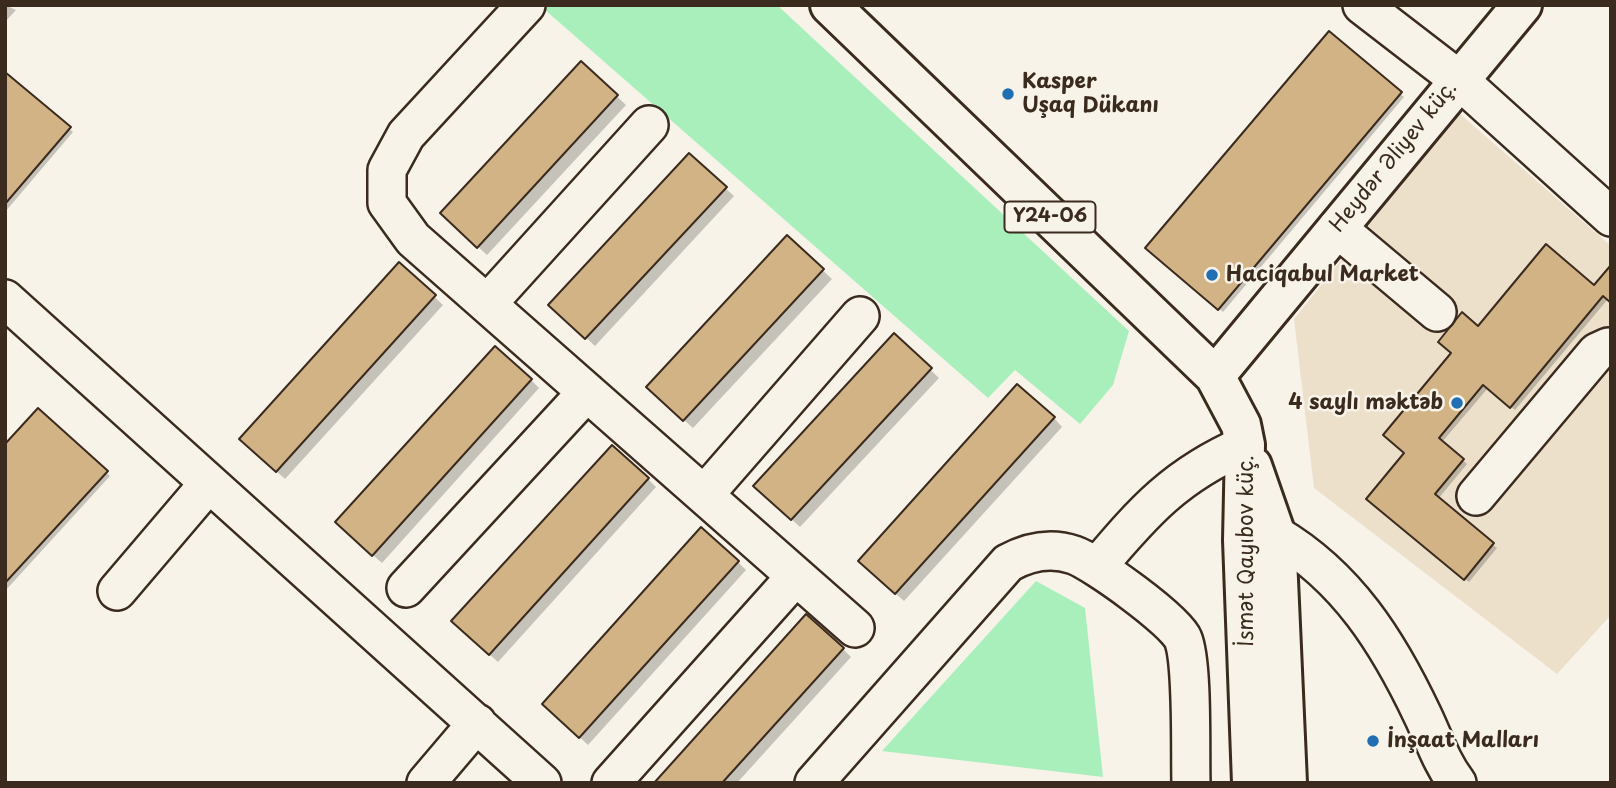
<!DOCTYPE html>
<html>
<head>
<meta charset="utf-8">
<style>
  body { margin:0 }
  #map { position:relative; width:1616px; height:788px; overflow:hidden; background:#f7f3e8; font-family:"Playpen Sans",sans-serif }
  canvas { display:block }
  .frame { position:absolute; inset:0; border:7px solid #3b2a1e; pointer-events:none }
</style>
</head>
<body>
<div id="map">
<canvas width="1616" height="788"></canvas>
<div class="frame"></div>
</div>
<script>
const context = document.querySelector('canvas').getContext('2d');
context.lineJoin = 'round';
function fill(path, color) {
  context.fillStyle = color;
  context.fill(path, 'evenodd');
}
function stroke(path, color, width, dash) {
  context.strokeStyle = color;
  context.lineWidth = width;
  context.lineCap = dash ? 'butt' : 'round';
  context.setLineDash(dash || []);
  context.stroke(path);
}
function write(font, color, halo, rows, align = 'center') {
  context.font = font + ' "Playpen Sans",sans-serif';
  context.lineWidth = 5;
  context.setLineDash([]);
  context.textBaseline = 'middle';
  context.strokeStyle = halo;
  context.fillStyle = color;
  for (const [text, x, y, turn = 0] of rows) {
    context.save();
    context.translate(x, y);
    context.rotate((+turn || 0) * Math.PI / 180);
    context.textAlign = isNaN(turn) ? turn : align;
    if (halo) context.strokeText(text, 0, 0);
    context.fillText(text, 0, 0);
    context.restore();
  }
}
fill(new Path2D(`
  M1459,113L1611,246V615L1557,674L1314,488L1294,319Z`), '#ece0cb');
fill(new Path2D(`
  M548,5H777L1129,331L1113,385L1080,424L1015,370L988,398L544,9Z
  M1036,581L1085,608L1103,777L882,751Z`), '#a9efbc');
fill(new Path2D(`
  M5,5L16,10L5,22Z
  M1329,33L1404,97L1223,312L1151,251Z
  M581,63L626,105L487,255L451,222Z
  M5,74L73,132L5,212Z
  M725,188L734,196L595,346L551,305Z
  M787,237L832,279L693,428L656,395Z
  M1546,247L1608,299L1515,410L1488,388L1442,442L1467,464L1438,499L1497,548L1469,582L1372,503L1406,453L1478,328Z
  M399,264L443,305L285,479L249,447Z
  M895,336L939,378L800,527L764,494Z
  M531,380L539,388L382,563L345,531Z
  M38,411L110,476L5,591V446Z
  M1054,418L1062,427L904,601L868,569Z
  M648,479L656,487L498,662L462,630Z
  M738,562L746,570L588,745L552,712Z
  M843,649L851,657L737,783H657Z`), '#0003');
const building = new Path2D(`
  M1329,31L1402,92L1218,310L1145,248Z
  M581,61L618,95L477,248L440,213Z
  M5,72L71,127L5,204Z
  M689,153L727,187L585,339L548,305Z
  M787,235L824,269L683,421L646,387Z
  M1546,244L1594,285L1611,265V303L1603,296L1510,408L1483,385L1439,438L1464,459L1435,494L1494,543L1464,580L1366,499L1404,453L1383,435L1451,353L1438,342L1462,312L1478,326Z
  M399,262L436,295L276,472L239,439Z
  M894,333L932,368L791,520L753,486Z
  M495,346L532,379L372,556L335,522Z
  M1017,384L1055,417L895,594L858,561Z
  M38,408L108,471L5,583V444Z
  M612,445L649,478L489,655L451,621Z
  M701,527L739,561L579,738L542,704Z
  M806,614L844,648L722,783H654Z`);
fill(building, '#d2b386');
stroke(building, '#3b2a1e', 2);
const minor = new Path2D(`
  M526,5L406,135L387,170V203L413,239L855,628
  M1362,5L1458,79L1611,217
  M1337,228L1437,312
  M5,299L542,783
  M487,304L649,125
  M704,495L860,316
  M1476,496L1597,352L1608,347L1611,348
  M1276,535C1347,577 1388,642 1423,716C1434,739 1441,762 1457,783
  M1097,567C1144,511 1176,475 1245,445
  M406,588L587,392
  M117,591L209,483
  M426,783L477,723
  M611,783L796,576
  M814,783L1008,563C1028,552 1051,547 1074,555C1094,562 1176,621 1183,639C1193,663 1190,752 1191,783`);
const major = new Path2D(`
  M830,5L1215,376L1241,425L1245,445L1243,540L1252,783
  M1215,376L1522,5
  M1252,466L1276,535L1287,783`);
stroke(minor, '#3b2a1e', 42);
stroke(major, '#3b2a1e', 44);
stroke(minor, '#f7f3e8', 37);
stroke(major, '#f7f3e8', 38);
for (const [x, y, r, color] of [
  [1008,94,7,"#1f6fb2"],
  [1212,275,7,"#1f6fb2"],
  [1457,403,7,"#1f6fb2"],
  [1373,741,7,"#1f6fb2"]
]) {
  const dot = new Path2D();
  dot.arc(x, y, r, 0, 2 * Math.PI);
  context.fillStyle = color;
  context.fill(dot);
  stroke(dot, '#f7f3e8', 2.5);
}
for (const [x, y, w] of [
  [1050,217,91]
]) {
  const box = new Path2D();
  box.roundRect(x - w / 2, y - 15.5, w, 31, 5);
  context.fillStyle = '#f7f3e8';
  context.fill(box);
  stroke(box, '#3b2a1e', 2);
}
write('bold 19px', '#3b2a1e', null, [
  ["Y24-06",1050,217]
]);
write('bold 21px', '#3b2a1e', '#f7f3e8', [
  ["Kasper",1022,82],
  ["Uşaq Dükanı",1022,106],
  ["Haciqabul Market",1226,275],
  ["4 saylı məktəb",1443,403,"right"],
  ["İnşaat Malları",1387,741]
], 'left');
write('21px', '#3b2a1e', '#f7f3e8', [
  ["Heydər Əliyev küç.",1394,157,-51],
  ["İsmət Qayıbov küç.",1247,551,-90]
]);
</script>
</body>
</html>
